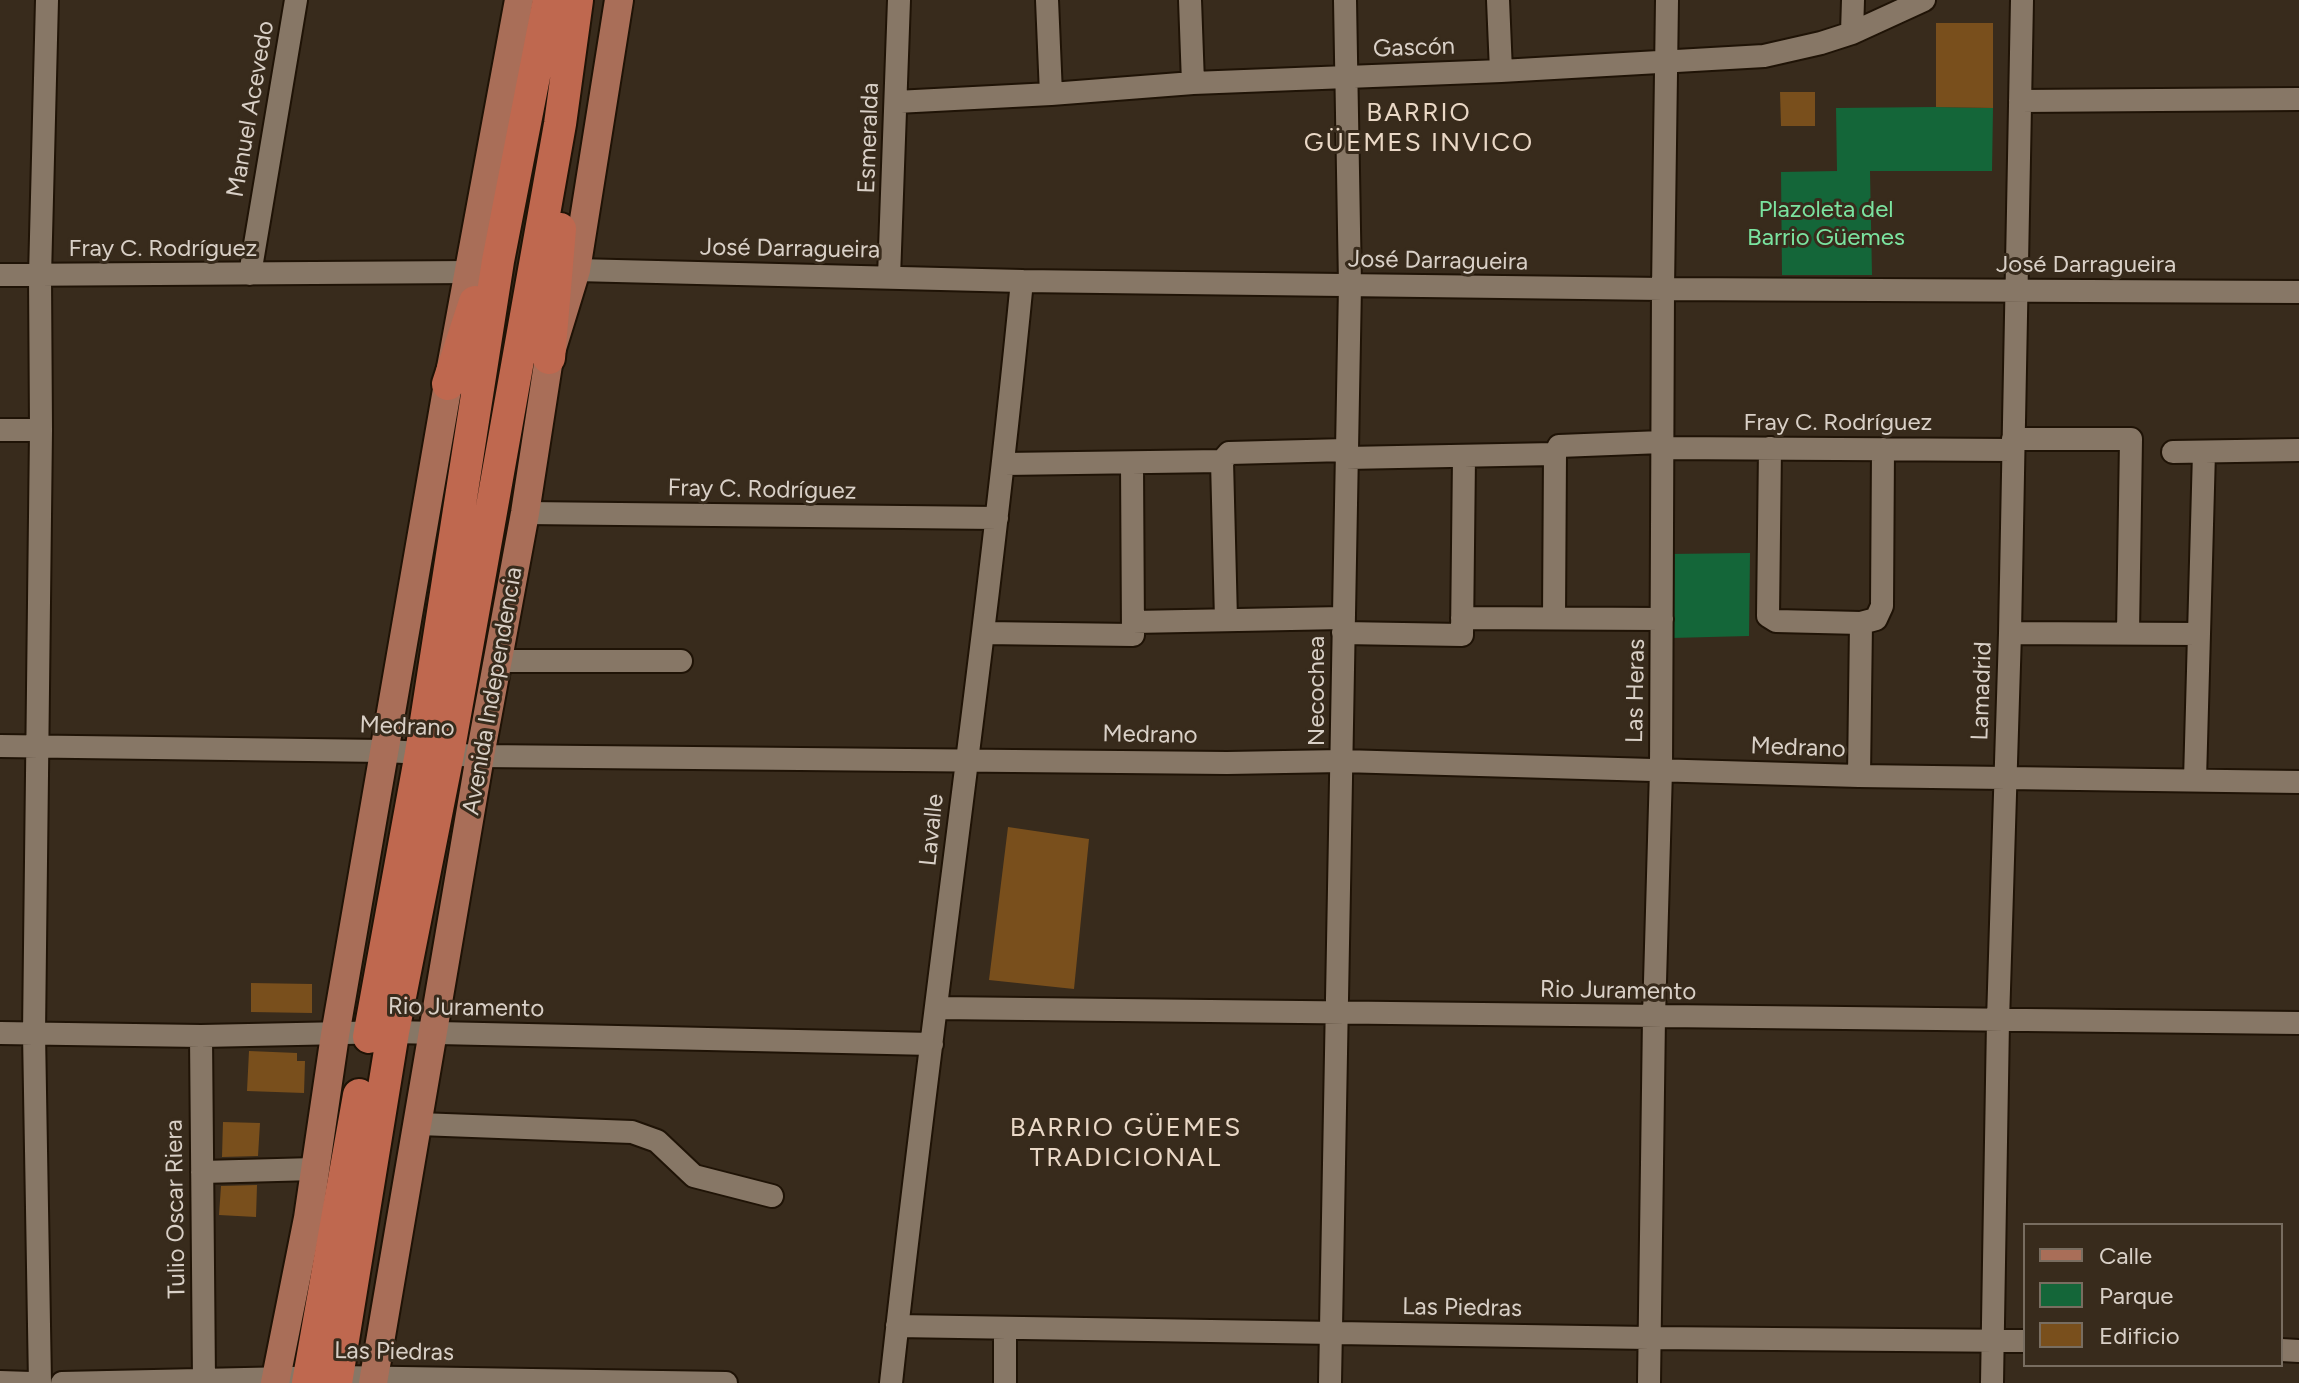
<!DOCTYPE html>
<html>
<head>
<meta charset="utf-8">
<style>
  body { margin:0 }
  #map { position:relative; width:2299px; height:1383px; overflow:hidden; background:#382b1c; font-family:Figtree,sans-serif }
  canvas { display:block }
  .legend { position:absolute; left:2023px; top:1223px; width:260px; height:144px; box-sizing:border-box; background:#382b1c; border:2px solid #786d60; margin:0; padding:10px 14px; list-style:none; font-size:24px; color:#d9d0c7 }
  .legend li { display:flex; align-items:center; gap:16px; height:40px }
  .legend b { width:40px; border:2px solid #786d60 }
</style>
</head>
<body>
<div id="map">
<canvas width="2299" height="1383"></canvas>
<ul class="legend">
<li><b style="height:10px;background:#a96e58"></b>Calle</li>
<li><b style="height:22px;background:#146639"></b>Parque</li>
<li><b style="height:22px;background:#794f1c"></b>Edificio</li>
</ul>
</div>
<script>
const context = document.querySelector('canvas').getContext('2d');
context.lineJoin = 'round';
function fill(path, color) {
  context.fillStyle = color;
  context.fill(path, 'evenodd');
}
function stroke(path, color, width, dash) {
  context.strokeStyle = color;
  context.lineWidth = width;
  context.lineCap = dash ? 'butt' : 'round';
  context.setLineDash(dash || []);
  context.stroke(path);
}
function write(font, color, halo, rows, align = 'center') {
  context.font = font + ' Figtree,sans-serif';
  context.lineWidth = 6;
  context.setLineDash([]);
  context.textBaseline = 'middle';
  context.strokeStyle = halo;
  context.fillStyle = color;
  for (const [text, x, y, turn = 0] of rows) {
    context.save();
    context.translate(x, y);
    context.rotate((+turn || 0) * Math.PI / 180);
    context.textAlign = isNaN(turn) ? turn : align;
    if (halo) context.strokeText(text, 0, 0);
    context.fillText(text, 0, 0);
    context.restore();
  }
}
fill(new Path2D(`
  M1936,107L1993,108L1992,171H1870L1872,275H1782L1781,172L1837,171L1836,108Z
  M1750,553L1749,636L1671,638L1669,554Z`), '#146639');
fill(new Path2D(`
  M1936,23H1993V108L1936,107Z
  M1780,92H1815V126H1781Z
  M1008,827L1089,839L1074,989L989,980Z
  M251,983L312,984V1013L251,1012Z
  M249,1051L297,1053V1061H305L304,1093L247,1091Z
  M223,1122L260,1123L258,1156L222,1157Z
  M257,1185L256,1217L219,1215L221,1186Z`), '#794f1c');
const minor = new Path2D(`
  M1047,0L1051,94
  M1190,0L1193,83
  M1498,0L1501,71
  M1852,33L1853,0
  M2020,101L2299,99
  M896,102L1051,94L1193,83L1501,71L1764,56L1821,43L1852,33L1924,0
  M576,270L1022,281L1663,289L2299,292
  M250,274L296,0
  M0,275L470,272
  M889,277L899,0
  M0,430H41
  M2013,439H2131L2128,633
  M1662,448L2013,450
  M1770,448L1768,616L1776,621L1861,623L1876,619L1882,606L1883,449
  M2173,452L2299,450
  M1346,458L1555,454
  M1222,461L1226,620
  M1222,461L1229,453L1346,450
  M1004,464L1222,461
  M525,513L997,518
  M1462,618L1662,619
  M1554,618L1555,454L1559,446L1662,442
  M1133,622L1343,618
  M984,633L1133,635L1132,464
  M1343,633L1462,635L1464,457
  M2010,633L2199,634
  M498,661H681
  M0,746L385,751L480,756L1227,763L1342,761L1859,776L2299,782
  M1859,776L1861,623
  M2195,780L2204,452
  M937,1008L2299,1023
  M0,1033L201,1036L393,1032L932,1044
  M201,1036L204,1381
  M419,1124L632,1132L657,1141L694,1176L772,1196
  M202,1172L315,1169
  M897,1326L1649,1338L2025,1341
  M2281,1350L2299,1351
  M0,1382L31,1383
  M40,1383L34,1033L41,430L40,276L47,0
  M62,1383L337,1377L726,1383
  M891,1383C931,1015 986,650 1022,281
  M1005,1383V1328
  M1330,1383L1350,285L1345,0
  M1649,1383L1654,1017L1661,770L1663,289L1667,0
  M1992,1383L1998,1021L2010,633L2022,0`);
const major = new Path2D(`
  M275,1383L308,1218L335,1035L448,384L519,0
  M373,1383L480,756L525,513L549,358L576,270L619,0`);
const highway = new Path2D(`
  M549,358L560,229
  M448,384L475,302
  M369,1037L421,753L498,261L549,0
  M308,1383L359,1095
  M336,1383L393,1032L448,754L560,124L577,0`);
stroke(minor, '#1f1306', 26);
stroke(major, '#1f1306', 32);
stroke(highway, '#1f1306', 36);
stroke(minor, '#877766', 22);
stroke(major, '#a96e58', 28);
stroke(highway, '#bf684f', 32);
write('24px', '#d9d0c7', '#382b1c', [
  ["Gascón",1414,48,-2],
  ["Manuel Acevedo",251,109,-80],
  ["Esmeralda",869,138,-88],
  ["Fray C. Rodríguez",163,249],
  ["José Darragueira",790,249,1],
  ["José Darragueira",1438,261,1],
  ["José Darragueira",2086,265],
  ["Fray C. Rodríguez",1838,423],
  ["Fray C. Rodríguez",762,490,1],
  ["Avenida Independencia",493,691,-80],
  ["Necochea",1317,691,-90],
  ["Las Heras",1636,691,-89],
  ["Lamadrid",1982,691,-88],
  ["Medrano",407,727,2],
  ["Medrano",1150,735,1],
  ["Medrano",1798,748,2],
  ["Lavalle",932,830,-84],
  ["Rio Juramento",1618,991,1],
  ["Rio Juramento",466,1008,1],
  ["Tulio Oscar Riera",176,1209,-91],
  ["Las Piedras",1462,1308,1],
  ["Las Piedras",394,1352,1]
]);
write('24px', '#7be4a0', '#382b1c', [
  ["Plazoleta del",1826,210],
  ["Barrio Güemes",1826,238]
]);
context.letterSpacing = '2px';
write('26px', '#ead8c6', '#382b1c', [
  ["BARRIO",1419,113],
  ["GÜEMES INVICO",1419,143],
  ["BARRIO GÜEMES",1126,1128],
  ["TRADICIONAL",1126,1158]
]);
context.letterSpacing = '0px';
</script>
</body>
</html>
